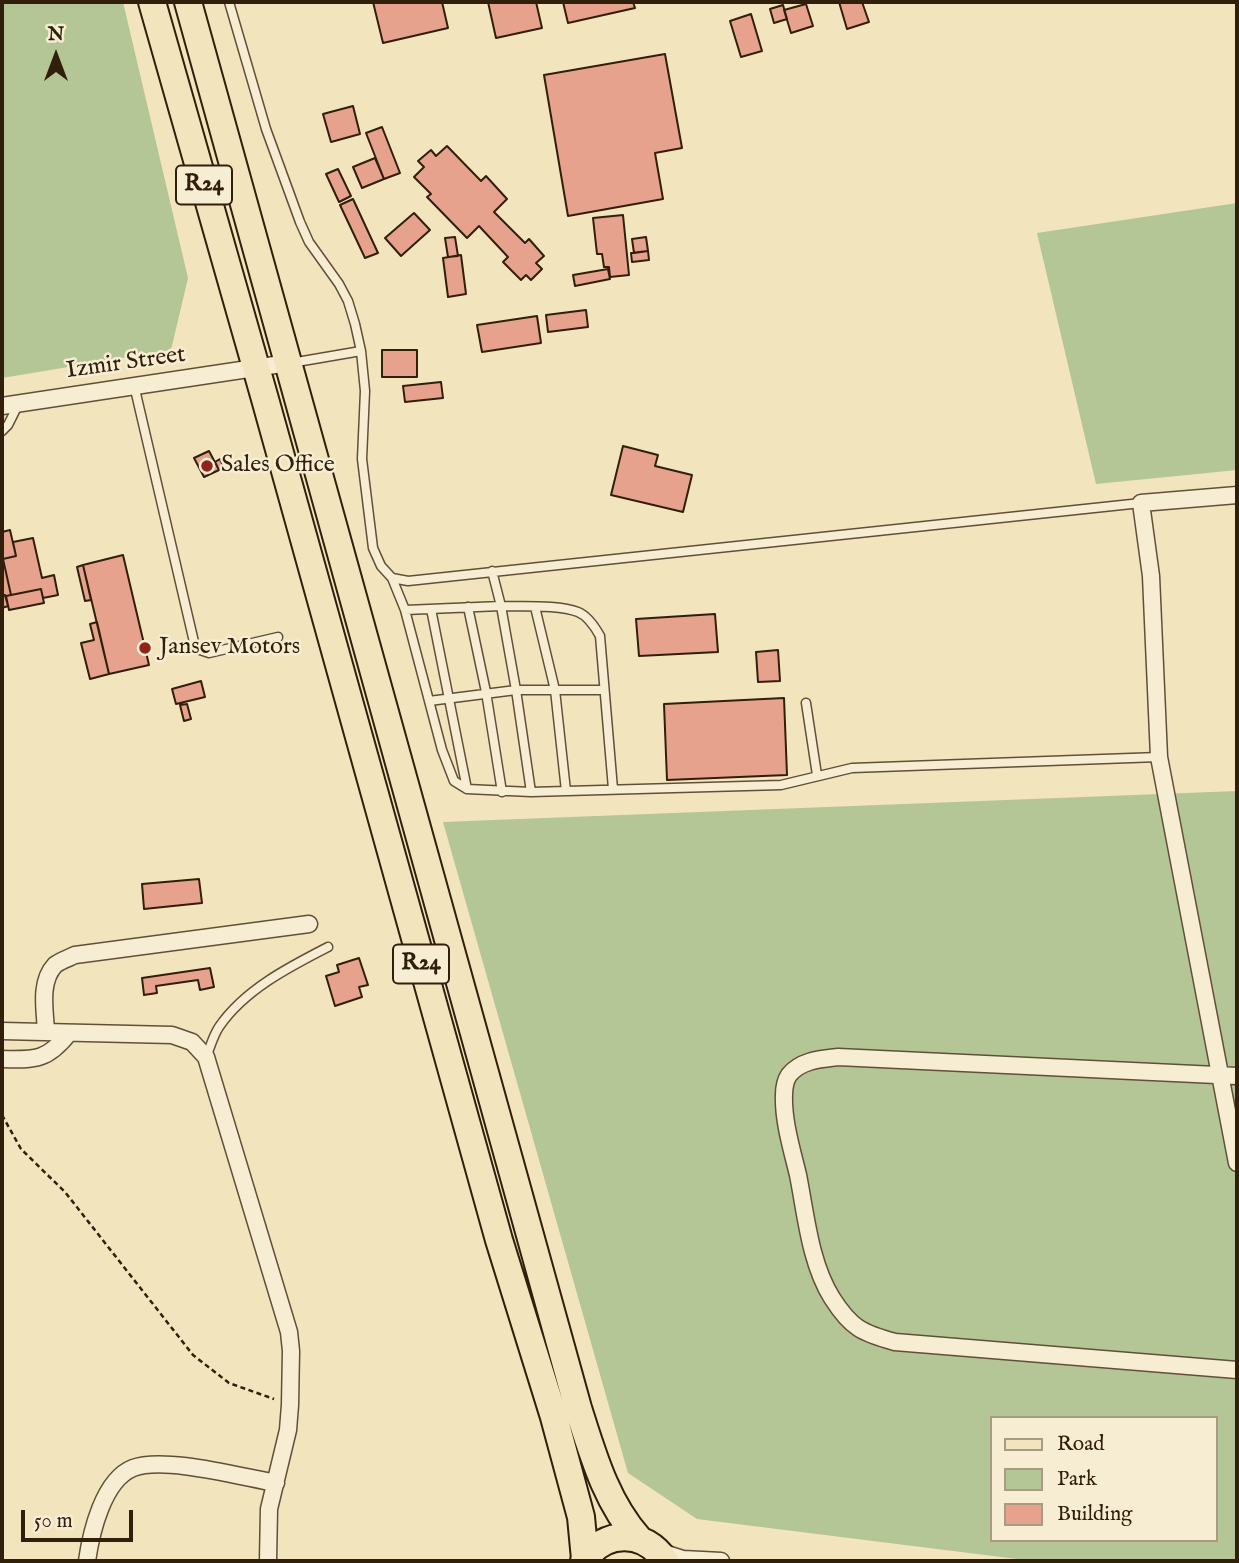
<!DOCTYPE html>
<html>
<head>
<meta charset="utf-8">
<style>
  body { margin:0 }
  #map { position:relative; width:1239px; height:1563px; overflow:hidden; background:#f2e4bc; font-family:"IM FELL English",serif }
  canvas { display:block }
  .frame { position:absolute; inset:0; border:4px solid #311e0b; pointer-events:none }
  .legend { position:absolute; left:990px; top:1416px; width:228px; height:126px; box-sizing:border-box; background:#f7edd3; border:2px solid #a89a83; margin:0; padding:9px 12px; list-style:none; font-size:21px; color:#311e0b }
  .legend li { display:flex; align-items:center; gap:14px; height:35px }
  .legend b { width:35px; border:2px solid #a89a83 }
  .north { position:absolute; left:21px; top:21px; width:70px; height:70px; -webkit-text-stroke:5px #f7edd3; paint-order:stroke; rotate:0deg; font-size:19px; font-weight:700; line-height:28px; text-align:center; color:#311e0b }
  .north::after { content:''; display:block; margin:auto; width:24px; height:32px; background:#311e0b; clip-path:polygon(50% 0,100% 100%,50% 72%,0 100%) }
  .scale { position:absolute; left:21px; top:1510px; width:112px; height:32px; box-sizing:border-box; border:4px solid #311e0b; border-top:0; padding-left:9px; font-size:21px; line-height:24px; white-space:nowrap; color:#311e0b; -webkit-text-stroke:5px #f7edd3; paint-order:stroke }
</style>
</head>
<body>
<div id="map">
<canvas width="1239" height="1563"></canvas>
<div class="frame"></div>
<ul class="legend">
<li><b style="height:9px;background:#f2e4bc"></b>Road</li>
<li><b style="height:19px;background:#b4c596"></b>Park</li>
<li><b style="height:19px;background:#e7a28e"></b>Building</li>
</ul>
<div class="north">N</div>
<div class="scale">50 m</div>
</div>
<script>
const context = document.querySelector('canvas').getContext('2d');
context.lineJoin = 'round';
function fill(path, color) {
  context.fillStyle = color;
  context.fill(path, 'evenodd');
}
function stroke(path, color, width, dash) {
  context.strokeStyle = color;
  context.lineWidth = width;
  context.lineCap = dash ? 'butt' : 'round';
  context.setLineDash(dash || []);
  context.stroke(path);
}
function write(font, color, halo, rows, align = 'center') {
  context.font = font + ' "IM FELL English",serif';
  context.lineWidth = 5;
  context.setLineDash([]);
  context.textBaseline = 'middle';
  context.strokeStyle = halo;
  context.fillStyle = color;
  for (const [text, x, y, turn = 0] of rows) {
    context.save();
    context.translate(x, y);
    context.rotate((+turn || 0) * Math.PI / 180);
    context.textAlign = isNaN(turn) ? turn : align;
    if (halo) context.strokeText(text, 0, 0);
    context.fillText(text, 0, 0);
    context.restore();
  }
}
fill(new Path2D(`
  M2,2H123L188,278L171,350L2,378Z
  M1237,203V470L1096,484L1037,233Z
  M1237,791V1561H1033L697,1519L628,1473L443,822ZM992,1418H1216V1540H992Z`), '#b4c596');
const building = new Path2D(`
  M373,2H442L448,28L383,43Z
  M488,2H536L542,28L496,38Z
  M563,2H633L635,8L568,23Z
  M839,2H862L869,22L847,29Z
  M806,4L813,26L791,33L784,10Z
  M783,5L787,19L774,23L770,9Z
  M751,14L762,51L741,57L730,21Z
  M665,54L682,148L655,153L663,199L568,216L544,75Z
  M353,106L360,134L331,142L323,114Z
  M382,127L400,173L384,179L366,133Z
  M447,146L481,181L486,176L507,199L494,212L525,243L529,239L544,256L536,263L542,269L531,280L526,275L521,280L503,262L508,257L479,226L467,238L427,197L431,194L414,177L424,167L418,161L431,150L436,156Z
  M375,158L384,179L362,188L353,167Z
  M338,169L351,196L339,202L326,174Z
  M353,199L378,253L365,258L340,205Z
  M414,213L430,230L401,256L385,238Z
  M623,215L629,275L610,277L609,267H604L602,254H597L593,218Z
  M455,237L458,256L448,257L445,238Z
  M646,237L648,251L634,253L632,239Z
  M648,251L649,260L632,262L631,253Z
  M461,255L466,294L448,297L443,258Z
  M608,269L610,279L575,286L573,275Z
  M586,310L588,327L548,332L546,315Z
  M537,316L541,343L482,352L477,325Z
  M382,350H417V377H382Z
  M441,382L443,398L405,402L403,386Z
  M623,446L658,455L655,466L692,475L683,512L611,495Z
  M209,451L219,470L204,477L194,458Z
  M220,459L224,468L219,470L215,462Z
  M10,530L16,556L3,559L11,595L6,596L2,595V532Z
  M33,538L42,578L54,575L58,595L43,598L41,589L11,595L3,559L16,556L13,542Z
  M123,555L149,665L109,674L83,565Z
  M83,565L91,600L85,601L77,567Z
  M41,589L44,603L9,610L6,596Z
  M2,595H5L8,606L2,608Z
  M715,614L718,652L639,656L636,619Z
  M97,622L109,674L90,679L81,643L94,640L90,624Z
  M778,650L780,681L758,682L756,652Z
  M201,681L205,697L176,704L172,689Z
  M784,698L787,775L667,780L664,704Z
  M187,704L191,719L184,721L180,705Z
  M199,879L202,903L144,909L142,884Z
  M359,958L368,985L359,987L362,997L335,1006L326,976L339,972L337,965Z
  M210,968L214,987L200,990L198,980L156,986L157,993L144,995L142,978Z`);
fill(building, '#e7a28e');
stroke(building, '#311e0b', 2);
const lane = new Path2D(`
  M229,2L266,129L300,222L309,242L339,284L348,301L355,324L361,351L365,391L362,459L373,548L381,566L392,578L408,581L1141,503
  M291,363L361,351
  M134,385L194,642L200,650L209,653L278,637
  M2,431L8,425L18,405
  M492,571L501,606C522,607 558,604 578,612C588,616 595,627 600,636L613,789
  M392,578L405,610L501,606L516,690L531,792
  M468,607L486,692L502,792
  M535,607L555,690L566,791
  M431,609L467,789
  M405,610L442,750L454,781L467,789L531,792L781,785L852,768L1159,757
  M429,701L516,690H604
  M806,703L817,775
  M206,1057C210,1048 213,1036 219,1027C244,990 289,967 328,947`);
const street = new Path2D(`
  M2,406L288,363
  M1237,495L1141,503L1151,576L1159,757L1237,1163
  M2,1031L172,1035L192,1042L206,1057L289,1332L291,1351L290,1405L288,1430L269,1509L268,1561
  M46,1031C45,1010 39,982 55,965C60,961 69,958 75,955L309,924
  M2,1059C36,1060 48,1060 69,1033
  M1237,1076L838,1057C821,1059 801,1060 789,1075C785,1081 784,1089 784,1095C783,1121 792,1150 798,1175C806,1215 810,1263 832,1298C851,1328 862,1333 895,1342L1237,1370
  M658,1551L683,1559L721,1561
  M87,1561C91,1533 103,1480 133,1468C164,1456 241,1477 276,1483`);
const primary = new Path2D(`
  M152,2L265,399L499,1240L554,1417L581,1517L585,1559
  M188,2L578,1408C593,1455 606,1502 639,1539
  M584,1561C604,1529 645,1530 665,1561`);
stroke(lane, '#615037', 11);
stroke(street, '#615037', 19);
stroke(primary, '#311e0b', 30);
stroke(new Path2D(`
  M2,1115L21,1149L65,1192L193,1355L229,1383L274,1399`), '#311e0b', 2.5, [5, 3.5]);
stroke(lane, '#f7edd3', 8);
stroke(street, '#f7edd3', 16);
stroke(primary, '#f2e4bc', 26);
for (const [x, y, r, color] of [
  [207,466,7,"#8f2418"],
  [145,648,7,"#8f2418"]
]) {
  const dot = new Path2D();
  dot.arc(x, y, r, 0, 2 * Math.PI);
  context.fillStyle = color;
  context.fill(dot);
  stroke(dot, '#f7edd3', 2.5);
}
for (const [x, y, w] of [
  [204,185,56],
  [421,964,56]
]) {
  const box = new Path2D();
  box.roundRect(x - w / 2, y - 19.5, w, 39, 5);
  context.fillStyle = '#f7edd3';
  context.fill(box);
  stroke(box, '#311e0b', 2);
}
write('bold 23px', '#311e0b', null, [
  ["R24",204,185],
  ["R24",421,964]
]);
write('24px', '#311e0b', '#f7edd3', [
  ["Izmir Street",126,364,-8]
]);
write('24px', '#311e0b', '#f7edd3', [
  ["Sales Office",221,466],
  ["Jansev Motors",159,648]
], 'left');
</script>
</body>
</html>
